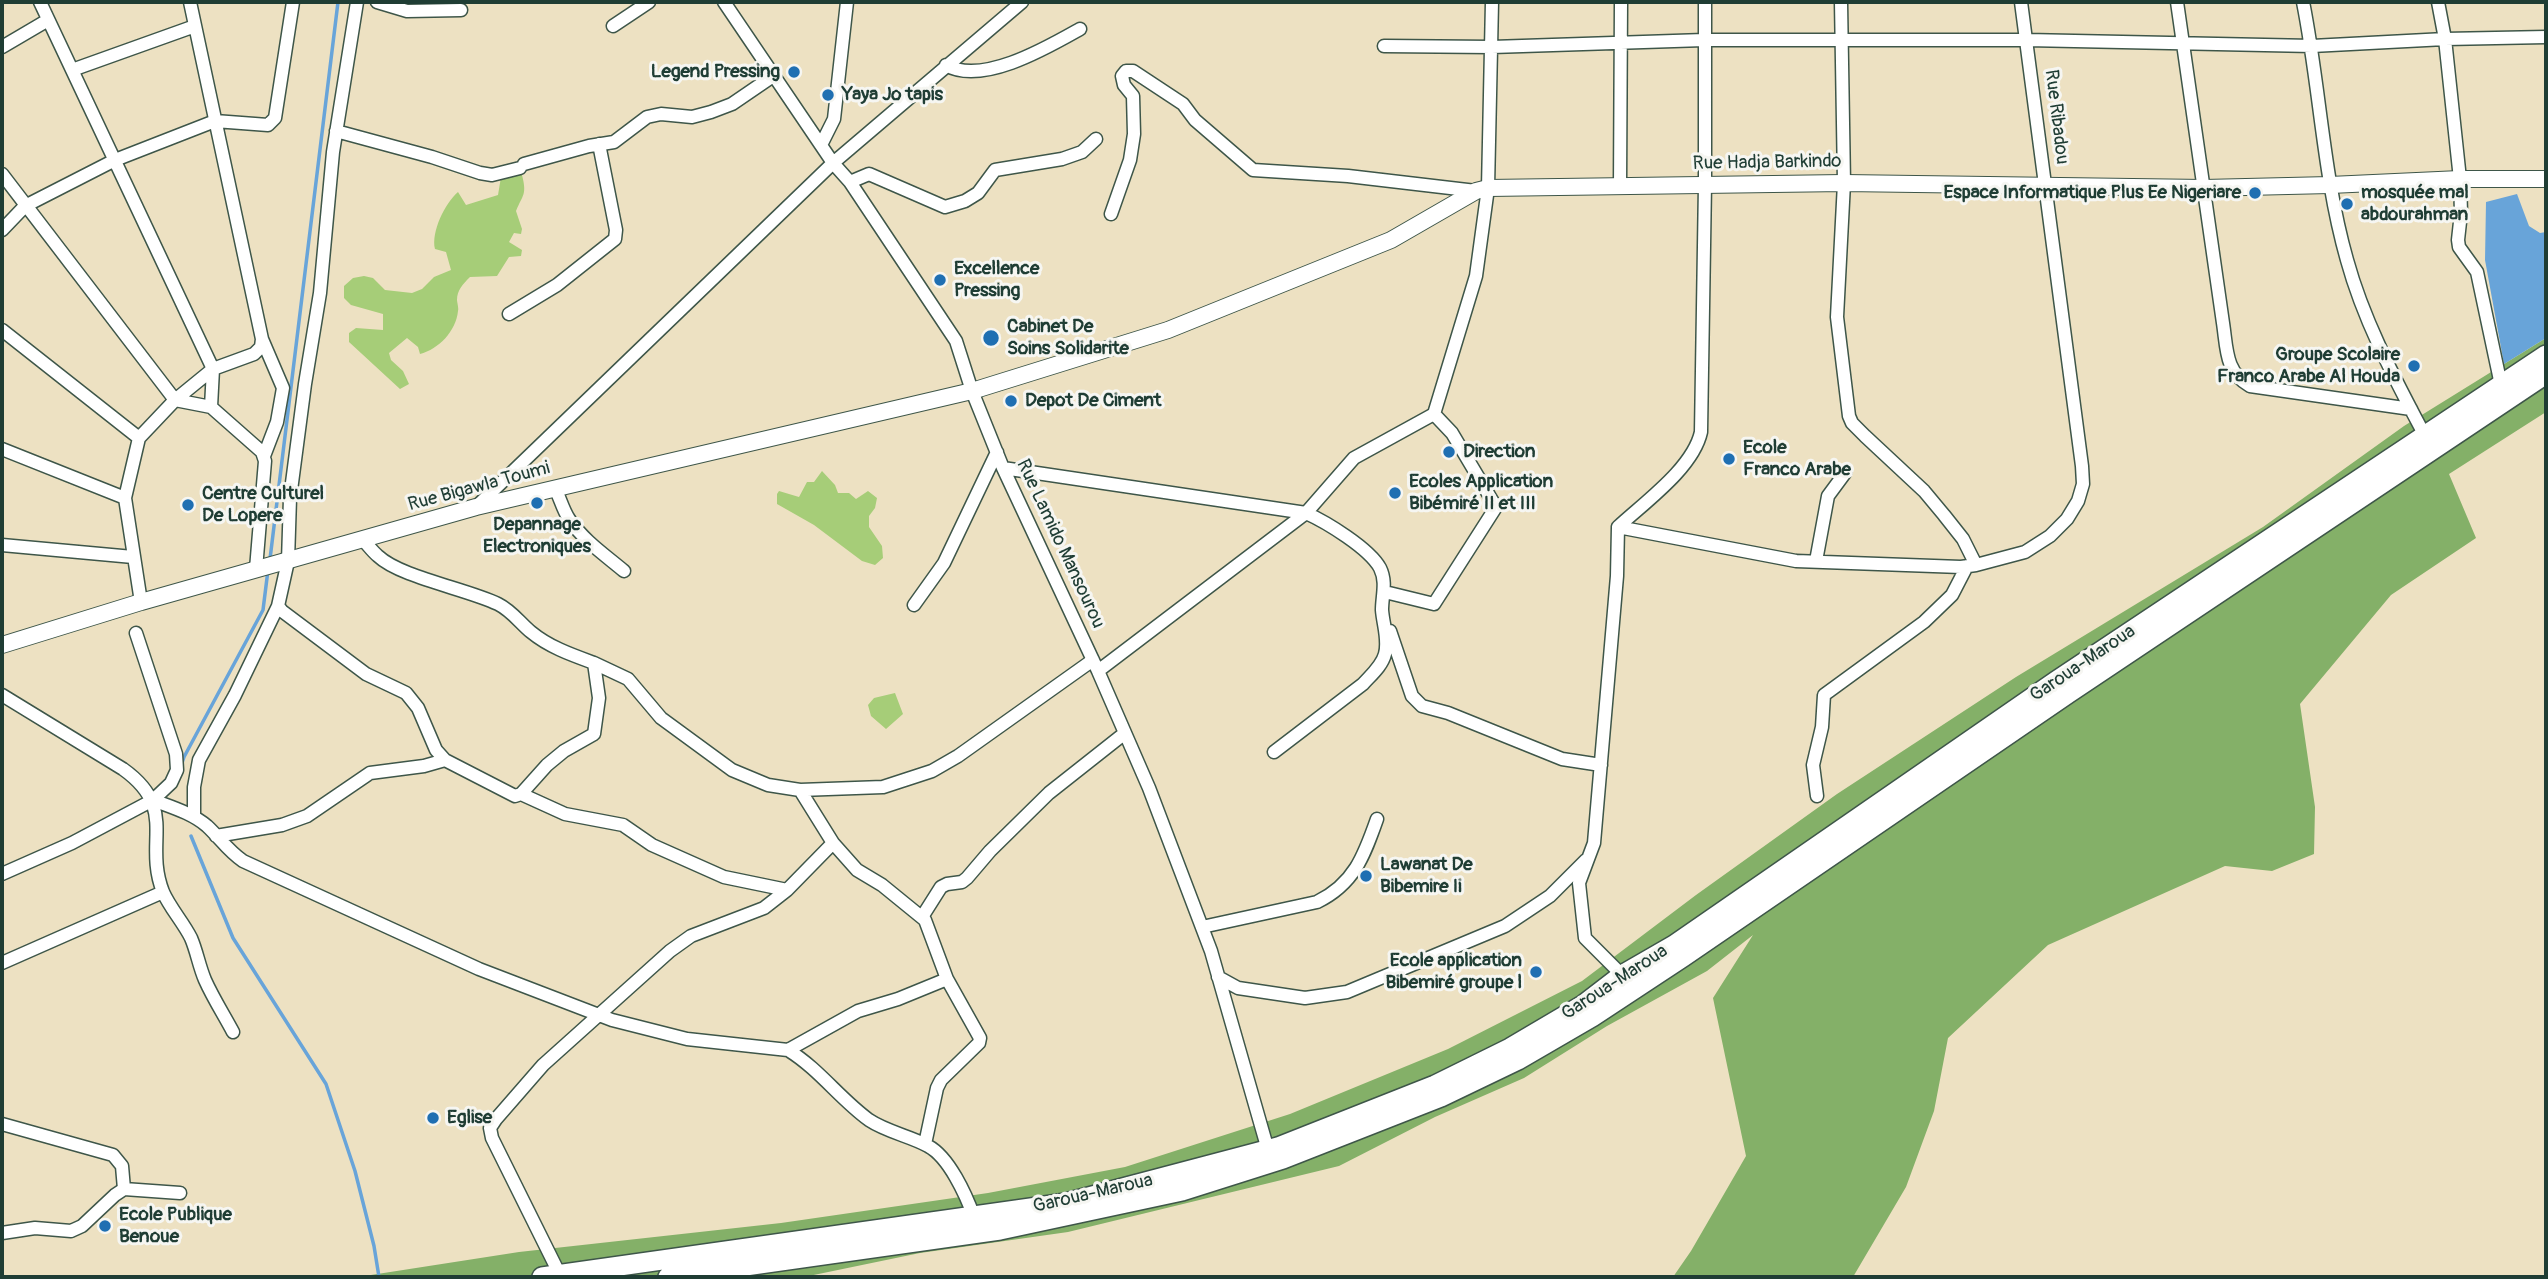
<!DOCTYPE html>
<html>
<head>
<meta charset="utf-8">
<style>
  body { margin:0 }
  #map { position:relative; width:2548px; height:1279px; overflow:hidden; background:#ede1c2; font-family:Pangolin,sans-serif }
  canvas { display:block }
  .frame { position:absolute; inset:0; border:4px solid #1f3d34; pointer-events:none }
</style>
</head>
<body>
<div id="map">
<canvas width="2548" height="1279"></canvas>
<div class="frame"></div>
</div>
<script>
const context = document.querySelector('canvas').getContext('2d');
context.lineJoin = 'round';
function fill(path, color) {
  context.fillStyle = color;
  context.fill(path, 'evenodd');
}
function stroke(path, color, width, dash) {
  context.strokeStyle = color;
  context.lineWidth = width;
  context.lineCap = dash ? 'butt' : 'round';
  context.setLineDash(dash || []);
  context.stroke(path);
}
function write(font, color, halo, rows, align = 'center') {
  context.font = font + ' Pangolin,sans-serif';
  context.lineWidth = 6;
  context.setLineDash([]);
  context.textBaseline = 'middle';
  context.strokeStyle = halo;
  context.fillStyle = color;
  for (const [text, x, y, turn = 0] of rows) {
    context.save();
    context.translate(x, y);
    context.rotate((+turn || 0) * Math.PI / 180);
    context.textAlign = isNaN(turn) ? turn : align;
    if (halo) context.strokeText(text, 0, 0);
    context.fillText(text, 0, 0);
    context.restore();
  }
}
fill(new Path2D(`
  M512,171L522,175C527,195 523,194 516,211L522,229L521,234L514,233L509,242L522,250L521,256L509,257L497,276L470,277C463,284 457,290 457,300C457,302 459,309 458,311C456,331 439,349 420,354L418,347L407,338L389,353L391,360L403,371L409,384L400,389L349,342V333L356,328L383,330V314L351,305L344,298V286L353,278L364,276L373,278L385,290L412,293L422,289L434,277L451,270L446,252L435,249C431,232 445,203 458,192L466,205L498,195L501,177Z
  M822,471L835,485L838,493H849L856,499L868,491L877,498L875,508L869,516V527L882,546L883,558L875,565L862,561L814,525L777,504V494L779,491L799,497L807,482H814Z
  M895,693L903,714L886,729L871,716L868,705L874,698Z`), '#a6cd78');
fill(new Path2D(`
  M2546,338V412L2449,474L2476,538L2391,595L2300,704L2315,807L2314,854L2272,871L2225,866L2048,945L1948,1038L1934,1111L1906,1187L1853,1277H1673L1691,1251L1746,1156L1713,998L1753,935L1707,971L1607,1026L1524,1078L1435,1117L1339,1166L1068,1232L920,1253L804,1277H358L519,1252L781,1223L988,1193L1125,1167L1290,1114L1448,1049L1582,981L1696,895L1837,794L2016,677L2263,527L2404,426Z`), '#84b068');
fill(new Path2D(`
  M2517,194L2529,226L2540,233L2546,232V338L2504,364L2485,260L2486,202Z`), '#68a4d9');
stroke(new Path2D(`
  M270,559L338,2
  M181,766L184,757L263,610L268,570
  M191,836L233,938L326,1084L355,1171L374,1246L379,1277`), '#68a4d9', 3.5);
const minor = new Path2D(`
  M40,2L213,369L211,407
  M357,2L333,152L320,293L305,384L290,498L288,561L278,606L282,611L366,674L406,693L418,708L436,750L445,760L515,796L521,794L547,765L564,751L594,734L599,698L594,663C572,655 549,647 531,632C520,623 512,611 498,604C467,589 400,577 378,556C372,551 368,545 363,540
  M377,2L407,11L461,10
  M724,2L833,163L850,182L956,341L972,391L1003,468L1098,671L1149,788L1211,951L1268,1150
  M1841,2L1844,183L1837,317L1849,416L1852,423L1865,436L1924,491L1944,515L1963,539L1976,565
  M2177,2L2223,323C2227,349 2225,372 2250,386L2411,409
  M2303,2C2320,87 2323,176 2347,260C2364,322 2395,379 2425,436
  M2438,2L2445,39L2460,179L2461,213L2458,240L2459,247L2477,272L2501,385
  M613,26L649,2
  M1384,46L1492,47L1704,40H2027L2312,46L2445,39L2546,37
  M2,47L48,20
  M946,65C982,86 1048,47 1080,29
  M72,70L195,26
  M336,131L432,157L480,173L492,175L520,168
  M821,145L834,119L847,2
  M524,164L589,146L614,142L647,117L661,114L692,117L711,112L732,104L773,76
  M2,174L175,400L211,407L262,452L265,461L256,569
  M850,182L869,174L945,207L965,201L978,193L995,170L1062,159L1082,152L1096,139
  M1620,186L1621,2
  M1111,214L1130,160L1134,134L1133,96L1124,85L1122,76L1126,71H1133L1183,104L1195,120L1253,170L1348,176L1476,191
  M2,230L25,206L115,160L215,121L268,125L275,118L293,2
  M509,314L557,285L615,239L616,230L599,144
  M2,330L139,438
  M262,339L283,388L277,422L264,456
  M2,449L125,498
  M1003,468L1306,513C1326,522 1369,548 1380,568C1387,582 1382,596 1382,610C1383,624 1389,640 1385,654C1382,666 1371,675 1363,684L1274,752
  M555,488C560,498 563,510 569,519C583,540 605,555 624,571
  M476,507L833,163L1022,2
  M1618,527L1796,561L1961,567L1976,565L2025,552L2050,536L2067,519L2078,501L2083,484L2082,466L2021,2
  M2,545L133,557
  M1816,561L1828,496L1845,473
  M1385,592L1434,604L1496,507L1452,433L1434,414
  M141,602L125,498L139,438L175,400L213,369L254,354L261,347L262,339L190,2
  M914,605L944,563L997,452
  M1390,631L1412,696L1422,706L1448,713L1562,759L1601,765
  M594,663L628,679L661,718L732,770L768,785L800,790L883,787L932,771L958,756L1093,660
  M1098,671L1306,513L1354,458L1434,414L1476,276L1488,188L1492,2
  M2,695L123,769C179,809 143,841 163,892C170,908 183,922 191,938C197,952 199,966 205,980C213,998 224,1015 233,1032
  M800,790L833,843L857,870L882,885L925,920L947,979L980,1038L979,1043L941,1080L937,1088L925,1144
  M521,794L565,814L623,825L652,845L724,877L787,890
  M1817,796L1813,765L1822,727L1824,695L1924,622L1952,595L1967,566
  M153,800C171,807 192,813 207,826C220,838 228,851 243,861L479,969L612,1020L687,1039L788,1050C819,1069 840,1099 869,1120C887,1132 910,1136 928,1146C949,1157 966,1195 974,1217
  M194,816V787L199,760L235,695L278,606
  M216,836L282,825L307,816L370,773L424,766L445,760
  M2,874L72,843L153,800L171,783L177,770L176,754L136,633
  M922,917L941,887L947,884L962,882L967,878L990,851L1049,793L1125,733
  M1202,927L1317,902C1354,884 1364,856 1377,819
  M2,963L163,892
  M1622,975L1585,938L1579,883L1594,843L1617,576L1618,527C1645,502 1693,468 1701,432L1705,184V2
  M1218,977L1238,988L1305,998L1347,992L1505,926L1550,896L1586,860
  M788,1050L858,1011L898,999L947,979
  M2,1124L113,1155L122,1166L124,1189
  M2,1233L35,1228L71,1231L82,1226L115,1195L124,1189L180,1193
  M560,1275L492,1138L490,1128L496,1119L543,1065L670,951L691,936L764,908L787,890L833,843`);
const tertiary = new Path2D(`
  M2,645L141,602L476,507L972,391L1168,330L1391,240L1476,191L1488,188L1844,183L2204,188L2330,185L2460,179H2546`);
const trunk = new Path2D(`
  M542,1277L1066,1203L1278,1147L1435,1085L1510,1048L1583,1005L1622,975L1674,945L2056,681L2546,355
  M668,1277L1000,1230L1182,1191L1283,1159L1441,1097L1518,1060L1592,1017L1683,957L2069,693L2546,374`);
stroke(minor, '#3e5649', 15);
stroke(tertiary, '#3e5649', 18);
stroke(trunk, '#3e5649', 22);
stroke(minor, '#fff', 12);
stroke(tertiary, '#fff', 16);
stroke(trunk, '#fff', 19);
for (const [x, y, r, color] of [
  [794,72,7,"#1f6fb2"],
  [828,95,7,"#1f6fb2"],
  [2255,193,7,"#1f6fb2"],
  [2347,204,7,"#1f6fb2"],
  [940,280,7,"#1f6fb2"],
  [991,338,9,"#1f6fb2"],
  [2414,366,7,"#1f6fb2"],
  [1011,401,7,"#1f6fb2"],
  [1449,452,7,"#1f6fb2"],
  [1729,459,7,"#1f6fb2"],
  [1395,493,7,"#1f6fb2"],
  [537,503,7,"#1f6fb2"],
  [188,505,7,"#1f6fb2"],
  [1366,876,7,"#1f6fb2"],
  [1536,972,7,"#1f6fb2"],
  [433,1118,7,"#1f6fb2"],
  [105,1226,7,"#1f6fb2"]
]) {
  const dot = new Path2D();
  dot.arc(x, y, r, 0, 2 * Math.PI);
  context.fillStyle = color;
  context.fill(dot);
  stroke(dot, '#f6f6f2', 2.5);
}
write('bold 19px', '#1f3d34', '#f6f6f2', [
  ["Legend Pressing",780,72,"right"],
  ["Yaya Jo tapis",842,95],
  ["Espace Informatique Plus Ee Nigeriare",2241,193,"right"],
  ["mosquée mal",2361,193],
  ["abdourahman",2361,215],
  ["Excellence",954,269],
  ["Pressing",954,291],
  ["Cabinet De",1007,327],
  ["Soins Solidarite",1007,349],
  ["Groupe Scolaire",2400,355,"right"],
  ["Franco Arabe Al Houda",2400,377,"right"],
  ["Depot De Ciment",1025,401],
  ["Ecole",1743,448],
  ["Franco Arabe",1743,470],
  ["Direction",1463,452],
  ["Ecoles Application",1409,482],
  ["Bibémiré II et III",1409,504],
  ["Centre Culturel",202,494],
  ["De Lopere",202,516],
  ["Depannage",537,525,"center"],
  ["Electroniques",537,547,"center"],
  ["Lawanat De",1380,865],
  ["Bibemire Ii",1380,887],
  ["Ecole application",1522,961,"right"],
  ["Bibemiré groupe l",1522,983,"right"],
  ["Eglise",447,1118],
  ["Ecole Publique",119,1215],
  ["Benoue",119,1237]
], 'left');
write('19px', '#1f3d34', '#f6f6f2', [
  ["Rue Ribadou",2056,117,83],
  ["Rue Hadja Barkindo",1767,163,-1],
  ["Rue Bigawla Toumi",479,487,-15],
  ["Rue Lamido Mansourou",1060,544,65],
  ["Garoua-Maroua",2083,664,-34],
  ["Garoua-Maroua",1615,983,-33],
  ["Garoua-Maroua",1093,1194,-13]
]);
</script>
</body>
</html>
